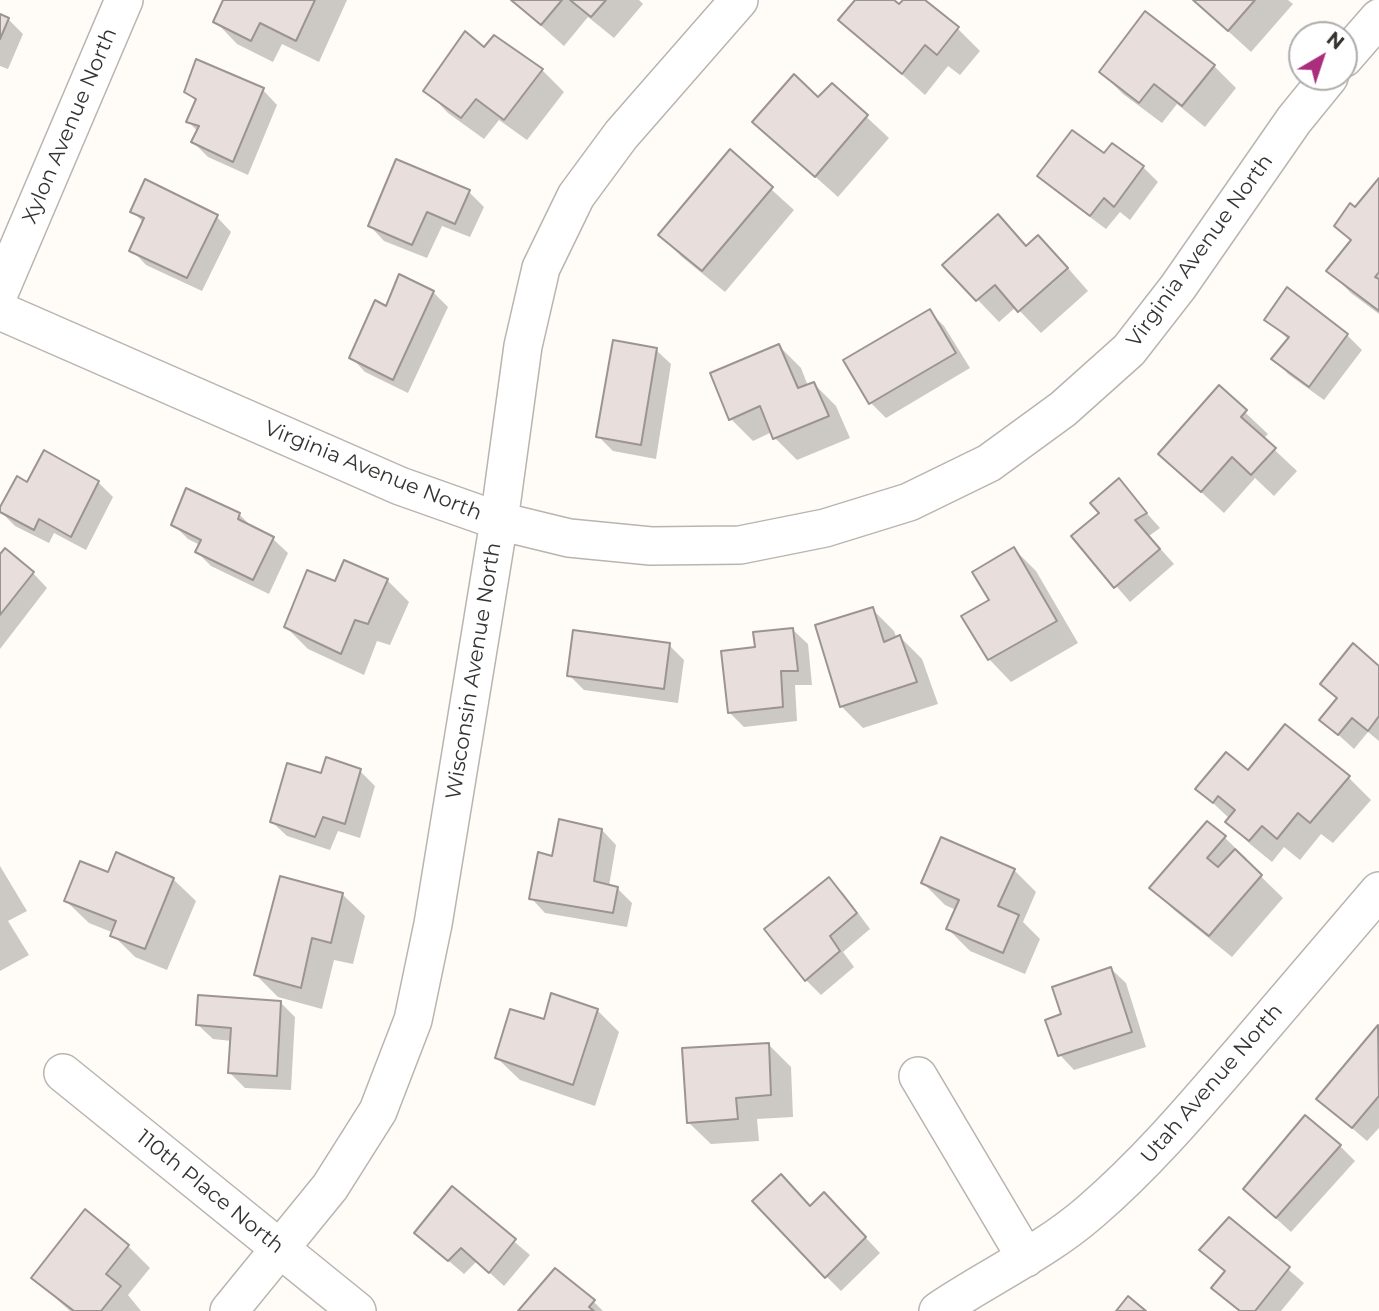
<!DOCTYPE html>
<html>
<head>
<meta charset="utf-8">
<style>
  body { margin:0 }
  #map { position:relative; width:1379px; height:1311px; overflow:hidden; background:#fffbf6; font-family:Montserrat,sans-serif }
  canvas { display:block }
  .north { position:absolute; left:1288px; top:21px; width:70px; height:70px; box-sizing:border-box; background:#fff; border:2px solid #afaead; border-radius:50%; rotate:39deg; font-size:19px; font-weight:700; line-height:28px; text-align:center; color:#363432 }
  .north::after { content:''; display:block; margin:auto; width:24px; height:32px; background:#ab2e7e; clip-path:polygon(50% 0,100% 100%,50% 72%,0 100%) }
</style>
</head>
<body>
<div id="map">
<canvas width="1379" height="1311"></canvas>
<div class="north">N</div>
</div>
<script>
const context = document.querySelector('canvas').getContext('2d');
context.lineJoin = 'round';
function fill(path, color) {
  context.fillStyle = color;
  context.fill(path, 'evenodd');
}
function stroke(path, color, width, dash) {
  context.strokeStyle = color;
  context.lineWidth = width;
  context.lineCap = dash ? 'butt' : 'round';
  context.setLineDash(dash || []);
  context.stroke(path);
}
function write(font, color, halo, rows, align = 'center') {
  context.font = font + ' Montserrat,sans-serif';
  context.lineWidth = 5;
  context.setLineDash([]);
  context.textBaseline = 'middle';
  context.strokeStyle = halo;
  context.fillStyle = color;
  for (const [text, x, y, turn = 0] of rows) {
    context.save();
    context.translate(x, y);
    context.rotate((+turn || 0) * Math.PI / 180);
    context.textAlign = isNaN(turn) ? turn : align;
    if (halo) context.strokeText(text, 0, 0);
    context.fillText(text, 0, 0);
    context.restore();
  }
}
fill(new Path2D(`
  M225,0H347L319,62L282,44L273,62L237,44L215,21Z
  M512,0H639L643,4L614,38L588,17L564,46Z
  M858,0H891L899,6L905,0H923L958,29L980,51L960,75L948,66L925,95L840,19Z
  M1194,0H1288L1293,4L1251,52Z
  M0,16L8,19L23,34L8,69L0,66Z
  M485,49L542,70L564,92L527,140L499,120L484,139L448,113L426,90Z
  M1214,66L1236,88L1205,127L1177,104L1162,123L1123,94L1101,72Z
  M832,85L889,138L838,197L754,122L818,99Z
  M263,90L277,105L248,175L208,157L193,142L198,132L188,121L197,102L186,91Z
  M1112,145L1143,167L1158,182L1130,220L1120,212L1106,229L1054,190L1040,176L1104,155Z
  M730,152L794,210L725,292L682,257L660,235Z
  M1379,180V314L1351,293L1329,271L1352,242L1336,226L1355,209Z
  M469,192L484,207L470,237L442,226L427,258L384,241L370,226Z
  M132,211L217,217L231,232L202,291L146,265L132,250L144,223Z
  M998,216L1028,247L1060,259L1088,291L1041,333L1016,307L999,322L977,299Z
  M1288,289L1347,335L1362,350L1324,400L1288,374L1274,359L1289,340L1266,319Z
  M433,292L448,307L408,393L365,372L351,357Z
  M929,311L944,326L970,368L886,418L871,403L846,360Z
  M779,346L801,368L808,386L814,384L836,406L850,438L797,460L775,438L772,432L753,441L731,419L712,374Z
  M656,350L671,364L656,459L613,451L598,436Z
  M1219,388L1268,434L1263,439L1297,471L1274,496L1255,478L1224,513L1160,454Z
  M1118,481L1160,528L1149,536L1174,564L1130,602L1074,537L1101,513Z
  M98,482L113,497L86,550L54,533L49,543L15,526L0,511L28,484Z
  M239,514L254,529L273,539L288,553L269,594L211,566L197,552L200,545L188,539L173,524Z
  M1014,549L1036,571L1078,643L1011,682L989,659L964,617L992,600Z
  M0,557L33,573L47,588L0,649Z
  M387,580L409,602L390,645L377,641L364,675L308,649L286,627L336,584Z
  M872,609L894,631L897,639L900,637L922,659L938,704L863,728L841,706Z
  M793,630L808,644L812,685H795L797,721L744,727L729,712L756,649Z
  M669,645L684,660L678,703L584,690L569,675Z
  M1379,669V741L1368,732L1354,749L1322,720L1338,700L1322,684Z
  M1286,726L1349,778L1371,800L1333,843L1321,834L1300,860L1284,847L1272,862L1250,844L1228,822L1230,819L1198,789L1248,772Z
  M327,759L360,771L375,786L360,838L338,831L330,850L287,836L272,822L322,775Z
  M602,830L616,845L609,886L617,888L632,903L627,927L545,913L531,898L553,858Z
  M1224,837L1247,859L1245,861L1283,898L1232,957L1174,910L1152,888Z
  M0,866L27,911L8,921L29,955L0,971Z
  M1014,870L1036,892L1023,922L1040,939L1025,974L970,951L948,929L956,910L945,905L923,883Z
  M109,874L173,879L196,901L167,970L135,957L113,935L114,933L89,923L66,901Z
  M829,879L844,894L870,929L843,952L854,967L821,995L806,980Z
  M342,894L365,916L353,964L334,960L322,1009L278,997L256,975Z
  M1111,969L1126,983L1146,1047L1074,1070L1060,1055L1063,1015Z
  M280,1002L295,1017L291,1090L245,1088L230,1073L232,1041L213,1039L198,1025Z
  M597,1010L619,1032L595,1106L520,1080L497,1058Z
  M1379,1028V1128L1367,1141L1318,1099Z
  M769,1045L791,1067L793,1117L757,1119L759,1141L711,1144L688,1122Z
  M1340,1146L1355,1161L1291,1232L1260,1204Z
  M452,1189L530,1255L504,1286L477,1261L464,1274L416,1233Z
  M811,1207L839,1209L880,1253L841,1291L826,1276Z
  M1229,1219L1304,1283L1281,1311H1239L1213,1288L1226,1272L1201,1250Z
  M128,1246L150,1268L128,1295L141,1311H70L33,1278Z
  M593,1301L603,1311H520Z`), '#0003');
const building = new Path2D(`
  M223,0H315L296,41L260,23L251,41L213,22Z
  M511,0H562L541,25Z
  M570,0H606L591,17Z
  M855,0H894L899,4L903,0H925L959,27L937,55L925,45L902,74L838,20Z
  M1193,0H1255L1228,31Z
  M1145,11L1215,65L1182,106L1154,84L1139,103L1099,72Z
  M0,14L9,18L0,39Z
  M465,31L484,47L494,35L543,69L504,120L476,99L461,118L423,91Z
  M196,59L264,88L233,162L191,142L199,126L186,122L196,99L184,92Z
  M794,74L818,97L832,83L868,115L815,177L752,122Z
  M1072,130L1104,153L1112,143L1144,166L1114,207L1104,198L1090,216L1037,176Z
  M730,149L773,187L702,271L658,235Z
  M396,159L470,190L455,224L427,212L412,245L368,226Z
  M1379,178V272L1375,277L1379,279V311L1326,271L1351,240L1334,226L1350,203L1355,207Z
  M145,179L218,215L187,278L129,251L144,218L130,212Z
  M998,214L1026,246L1038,235L1068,268L1018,312L995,285L976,301L942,265Z
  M399,274L434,291L393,380L349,358L375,300L386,306Z
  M1287,287L1348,334L1309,387L1271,359L1289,337L1264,320Z
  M930,309L956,353L869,404L843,360Z
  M613,340L657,348L641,445L596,437Z
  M779,344L798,388L814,382L829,416L773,439L760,406L729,420L710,373Z
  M1219,385L1247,410L1241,417L1276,448L1251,475L1232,457L1201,492L1158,454Z
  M44,450L99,481L71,537L39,519L34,530L0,512V507L17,476L27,482Z
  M1119,478L1147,513L1135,520L1160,549L1114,588L1071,536L1099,513L1090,503Z
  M186,488L240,513L238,519L274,537L253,580L195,552L201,540L171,525Z
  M1014,547L1057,621L988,660L961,616L989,600L972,572Z
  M5,548L34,572L0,615V554Z
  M344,560L388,579L368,624L355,620L341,654L284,627L307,570L335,581Z
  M873,607L884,642L900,635L917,682L840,707L815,625Z
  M793,628L798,671H781L783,707L728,713L721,651L755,647L753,632Z
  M573,630L670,643L664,689L567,676Z
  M1353,643L1379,666V716L1368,731L1352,718L1338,735L1319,720L1337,698L1320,684Z
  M1285,724L1350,776L1310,823L1298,813L1277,839L1262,826L1249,841L1225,822L1235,810L1218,796L1213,803L1195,789L1226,752L1248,770Z
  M326,757L361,769L345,824L323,817L315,837L270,822L287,763L321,773Z
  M559,819L602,829L594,881L618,887L613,913L529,899L538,852L552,856Z
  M1207,821L1226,836L1207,858L1218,867L1235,849L1262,875L1209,936L1149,888Z
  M941,837L1015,869L998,906L1019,915L1003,953L946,929L959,900L921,883Z
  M116,852L174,878L145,949L110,936L116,921L64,901L80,861L108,872Z
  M280,876L343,893L331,943L312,938L301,988L254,975Z
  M829,877L857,913L830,936L840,951L805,981L764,929Z
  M1111,967L1132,1032L1058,1056L1045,1020L1061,1014L1052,987Z
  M551,993L598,1009L573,1085L495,1058L510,1009L544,1019Z
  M198,995L281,1001L277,1076L228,1073L231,1028L196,1025Z
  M1378,1025L1379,1096L1352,1128L1316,1099Z
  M769,1043L771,1095L736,1098L738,1119L687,1123L682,1048Z
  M1305,1115L1341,1145L1276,1218L1243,1189Z
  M781,1174L810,1206L824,1192L866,1237L825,1278L752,1201Z
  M452,1186L516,1239L489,1273L461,1248L448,1261L414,1233Z
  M85,1209L129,1245L106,1274L121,1286L101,1311H74L31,1278Z
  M1229,1217L1290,1267L1255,1311H1240L1211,1288L1225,1271L1199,1250Z
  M555,1268L595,1300L589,1307L594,1311H518Z
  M1128,1296L1146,1311H1116Z`);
fill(building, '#e8dfdd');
stroke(building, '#9c9492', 2);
const minor = new Path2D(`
  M1344,58L1379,18
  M0,291L124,0
  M0,311L400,486L499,521L569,538L651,546L740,545L825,528L909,502L989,463L1063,409L1129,350L1178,287L1294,120L1329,77
  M63,1073L357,1311
  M918,1076L1026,1258
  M229,1311L330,1187L378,1111L413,1020L433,924L499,521L523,346L541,268L576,196L621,135L739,0
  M938,1311C988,1277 1044,1252 1090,1212C1147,1163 1195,1106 1244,1049C1289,997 1334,944 1379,891`);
stroke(minor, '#b9b4af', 40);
stroke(minor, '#fff', 37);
write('21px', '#363432', '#fff', [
  ["Xylon Avenue North",70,126,-67],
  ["Virginia Avenue North",1200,251,-54],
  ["Virginia Avenue North",373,471,22],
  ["Wisconsin Avenue North",474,671,-81],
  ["Utah Avenue North",1212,1084,-49],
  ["110th Place North",210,1192,39]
]);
</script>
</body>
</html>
